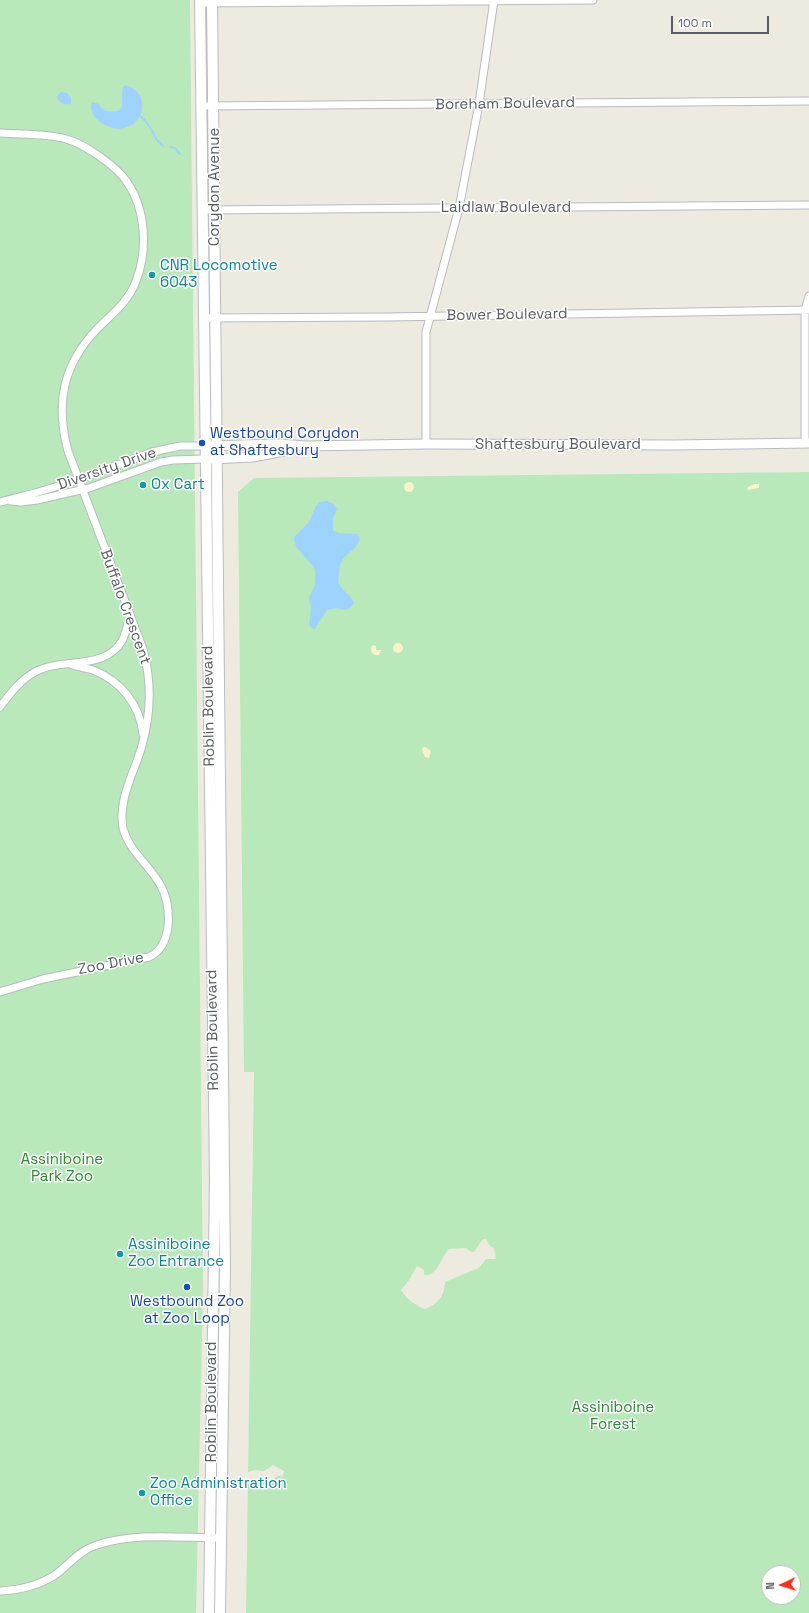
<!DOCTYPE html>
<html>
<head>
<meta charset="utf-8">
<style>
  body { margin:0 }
  #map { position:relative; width:809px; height:1613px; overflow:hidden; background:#edebe0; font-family:"Space Grotesk",sans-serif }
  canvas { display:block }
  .north { position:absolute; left:761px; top:1565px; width:40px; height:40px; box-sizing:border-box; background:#fff; border:1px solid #bdbec0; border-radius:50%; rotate:266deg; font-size:11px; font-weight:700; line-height:16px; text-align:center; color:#595d62 }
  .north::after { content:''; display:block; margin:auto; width:14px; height:18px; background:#f9301a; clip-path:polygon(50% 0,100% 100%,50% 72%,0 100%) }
  .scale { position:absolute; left:671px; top:16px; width:98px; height:18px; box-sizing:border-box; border:2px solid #595d62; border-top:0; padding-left:5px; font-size:12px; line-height:14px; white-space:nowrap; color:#595d62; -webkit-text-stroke:3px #fff; paint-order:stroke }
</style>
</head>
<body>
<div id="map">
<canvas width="809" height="1613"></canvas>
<div class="north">N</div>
<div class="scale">100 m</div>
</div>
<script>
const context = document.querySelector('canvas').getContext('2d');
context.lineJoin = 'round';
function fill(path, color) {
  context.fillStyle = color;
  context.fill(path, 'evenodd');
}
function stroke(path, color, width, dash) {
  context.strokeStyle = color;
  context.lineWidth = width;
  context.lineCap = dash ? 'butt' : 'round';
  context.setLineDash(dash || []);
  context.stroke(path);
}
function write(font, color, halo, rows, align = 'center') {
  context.font = font + ' "Space Grotesk",sans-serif';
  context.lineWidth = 3;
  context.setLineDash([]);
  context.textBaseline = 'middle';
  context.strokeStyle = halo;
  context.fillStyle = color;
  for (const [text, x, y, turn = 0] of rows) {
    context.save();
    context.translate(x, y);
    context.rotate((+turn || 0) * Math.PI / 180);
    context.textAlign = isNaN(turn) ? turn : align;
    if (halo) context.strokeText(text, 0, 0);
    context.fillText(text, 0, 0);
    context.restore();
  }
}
fill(new Path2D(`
  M0,0H190L203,1289L196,1613H0Z
  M809,472V1613H246L248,1481L254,1482L257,1485L266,1481L270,1484L277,1476H283L284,1471L273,1465L264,1471L255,1470L248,1472L254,1072H244L238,492L254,478ZM483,1239H486L489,1245L494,1248L496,1259H486L479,1268L445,1282C445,1295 437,1305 425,1309C414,1305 407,1299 401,1290L409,1280L417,1266L424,1270V1275C437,1277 441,1257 449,1249L466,1248L471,1252H474ZM769,1573H793V1597H769Z`), '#b9e8ba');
fill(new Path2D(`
  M404 487a5 5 0 1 1 10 0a5 5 0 1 1-10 0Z
  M754,484H759V488L749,490L747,489L748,487Z
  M393 648a5 5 0 1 1 10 0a5 5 0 1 1-10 0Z
  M373,645L376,646V650H381L379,655H375L372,653L371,648Z
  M423,747H425L431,751L429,758L425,757L422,750Z`), '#fdf2cb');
fill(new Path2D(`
  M126,85C135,88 140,93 142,102C145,118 129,132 113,128C102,126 87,114 92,102L99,104C101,108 103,110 108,111C130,114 119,98 123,87Z
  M61,92L67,93L71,98V104C64,105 58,103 57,96Z
  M327,501L334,504L337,509L333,518V530L338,533L357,534L360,539C354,556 340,551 339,574C338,578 338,581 339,584C342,591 351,595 354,603L350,608L344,610L336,608L327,610L314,630L309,625L311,609L309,597L315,585V570L312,565L296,547L294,539L295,536L309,522L316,506L320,502Z`), '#9ed3ff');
stroke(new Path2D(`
  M140,116C152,124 152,138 163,146
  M171,147L175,148L180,154`), '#9ed3ff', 2);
const minor = new Path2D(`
  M200,3L593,0
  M202,106L809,101
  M0,133C22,135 45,133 66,139C78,142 89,149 99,156C109,163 120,171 127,182C146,209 148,251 136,281C129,301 112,314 98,328C63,364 55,403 68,451L143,649C152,682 151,716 141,749C133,775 118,800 123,828C129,852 150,865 161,886C172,906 173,946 149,957L43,979L0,992
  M202,210L809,205
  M204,318L388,317L809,310
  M805,443V310L809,296
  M426,444V332L459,208L479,104L494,0
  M11,501L21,502L37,500L89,488L161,462L173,460L205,459
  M0,502L35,493L78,480L152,452L180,446H206
  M72,665C79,667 86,668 93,670C121,681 140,705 143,734
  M0,707C10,694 20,680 35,672C62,657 104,671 122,641C126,633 128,623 130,615
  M0,1591C20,1590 38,1586 55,1575C69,1565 79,1550 97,1545C136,1532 181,1538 221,1538`);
const tertiary = new Path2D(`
  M206,446L277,444L307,446L426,444L674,445L809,443
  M210,459L253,457L294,449`);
const secondary = new Path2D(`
  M200,0L215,1180L209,1613
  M212,0L225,1266L220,1613`);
stroke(minor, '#b8bbc0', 9);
stroke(tertiary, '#b8bbc0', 11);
stroke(secondary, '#b9bcc3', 12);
stroke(minor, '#fff', 7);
stroke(tertiary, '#fff', 9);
stroke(secondary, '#fff', 10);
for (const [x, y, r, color] of [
  [152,275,4,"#0f9aa8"],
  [202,443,4,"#1a4fb4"],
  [143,485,4,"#0f9aa8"],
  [120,1254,4,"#0f9aa8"],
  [187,1287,4,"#1a4fb4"],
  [142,1493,4,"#0f9aa8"]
]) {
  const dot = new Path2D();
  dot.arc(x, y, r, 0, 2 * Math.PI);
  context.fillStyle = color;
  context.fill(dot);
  stroke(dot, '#fff', 1.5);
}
write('15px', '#595d62', '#fff', [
  ["Boreham Boulevard",505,104,-1],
  ["Corydon Avenue",215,187,-90],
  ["Laidlaw Boulevard",506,208],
  ["Bower Boulevard",507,315,-1],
  ["Shaftesbury Boulevard",558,445],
  ["Diversity Drive",107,469,-19],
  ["Buffalo Crescent",125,607,70],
  ["Roblin Boulevard",209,706,-91],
  ["Zoo Drive",111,964,-11],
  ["Roblin Boulevard",213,1030,-91],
  ["Roblin Boulevard",212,1402,-90]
]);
write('15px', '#0d838f', '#fff', [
  ["CNR Locomotive",160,266],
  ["6043",160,283],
  ["Ox Cart",151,485],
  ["Assiniboine",128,1245],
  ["Zoo Entrance",128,1262],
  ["Zoo Administration",150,1484],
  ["Office",150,1501]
], 'left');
write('15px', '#164399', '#fff', [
  ["Westbound Corydon",210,434],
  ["at Shaftesbury",210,451],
  ["Westbound Zoo",187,1302,"center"],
  ["at Zoo Loop",187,1319,"center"]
], 'left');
write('15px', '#2d8632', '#fff', [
  ["Assiniboine",62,1160],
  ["Park Zoo",62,1177],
  ["Assiniboine",613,1408],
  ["Forest",613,1425]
]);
</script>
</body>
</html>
